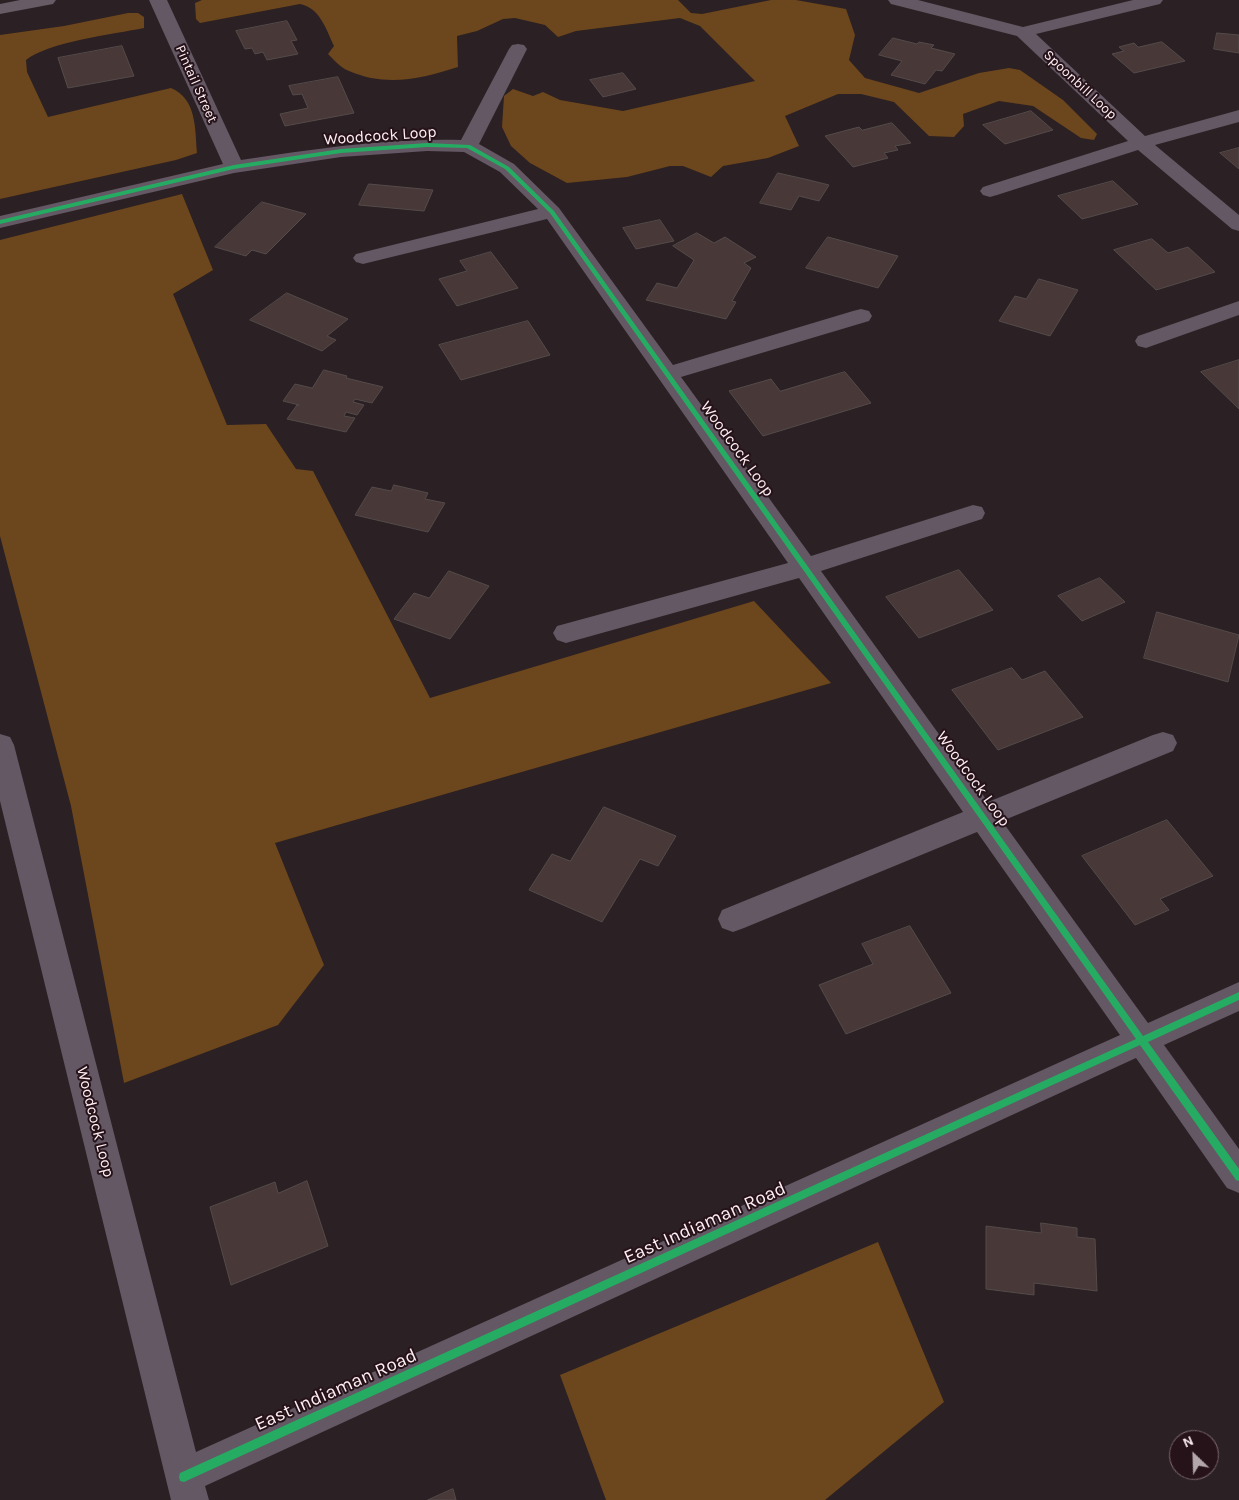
<!DOCTYPE html>
<html>
<head>
<meta charset="utf-8">
<style>
  body { margin:0 }
  #map { position:relative; width:1239px; height:1500px; overflow:hidden; background:#2b2023; font-family:Karla,sans-serif }
  canvas { display:block }
  .north { position:absolute; left:1169px; top:1430px; width:50px; height:50px; box-sizing:border-box; background:#261219; border:1px solid #7c6a71; border-radius:50%; rotate:336deg; font-size:14px; font-weight:700; line-height:20px; text-align:center; color:#feeff4 }
  .north::after { content:''; display:block; margin:auto; width:18px; height:22px; background:#b4a7ab; clip-path:polygon(50% 0,100% 100%,50% 72%,0 100%) }
</style>
</head>
<body>
<div id="map">
<canvas width="1239" height="1500"></canvas>
<div class="north">N</div>
</div>
<script>
const context = document.querySelector('canvas').getContext('2d');
context.lineJoin = 'round';
function fill(path, color) {
  context.fillStyle = color;
  context.fill(path, 'evenodd');
}
function stroke(path, color, width, dash) {
  context.strokeStyle = color;
  context.lineWidth = width;
  context.lineCap = dash ? 'butt' : 'round';
  context.setLineDash(dash || []);
  context.stroke(path);
}
function write(font, color, halo, rows, align = 'center') {
  context.font = font + ' Karla,sans-serif';
  context.lineWidth = 4;
  context.setLineDash([]);
  context.textBaseline = 'middle';
  context.strokeStyle = halo;
  context.fillStyle = color;
  for (const [text, x, y, turn = 0] of rows) {
    context.save();
    context.translate(x, y);
    context.rotate((+turn || 0) * Math.PI / 180);
    context.textAlign = isNaN(turn) ? turn : align;
    if (halo) context.strokeText(text, 0, 0);
    context.fillText(text, 0, 0);
    context.restore();
  }
}
fill(new Path2D(`
  M202,0H678L691,13L702,14L771,0H796L846,9L855,35L849,60L865,78L919,93L979,73L1009,68L1020,70L1063,100L1097,134L1094,140L1081,138L1033,106L999,101L963,114L964,126L954,137L929,136L894,102L861,94H838L785,116L799,146L768,158L723,166L711,177L683,166H670L627,177L567,183L530,163L511,146L502,127L504,96L513,89L533,96L543,92L560,100L623,111L755,81L700,26L680,18L576,31L558,37L545,25L515,18L503,19L477,31L457,36L458,67C421,79 386,87 349,71C341,68 334,60 328,54L334,46C326,29 320,8 300,4L200,23L196,19L195,3Z
  M128,13H138L144,17V28C114,34 48,42 26,60L27,72L48,117L171,88C197,99 195,129 197,153L176,160L0,199V35L64,26Z
  M182,194L213,270L173,294L227,425L266,424L296,469L313,471L430,698L754,601L831,683L275,843L324,965L278,1025L124,1083L71,806L0,536V240Z
  M878,1242L944,1402L825,1500H606L560,1375Z`), '#6c461c');
const building = new Path2D(`
  M287,21L297,40L291,41L298,54L267,60L263,52L255,54L252,48L245,49L236,31Z
  M1217,33L1239,35V53L1214,49Z
  M893,38L917,44L919,42L934,45L931,48L955,54L942,71L936,70L925,84L891,75L902,61L879,55Z
  M1162,42L1185,61L1134,73L1112,54L1124,51L1119,47L1134,43L1138,47Z
  M122,46L134,76L68,88L58,58Z
  M623,73L636,89L603,97L590,80Z
  M338,77L354,113L285,126L280,114L308,108L302,94L293,95L289,86Z
  M1031,111L1053,130L1005,144L983,125Z
  M892,123L911,143L895,146L898,150L884,153L888,158L853,167L825,136L859,127L862,130Z
  M1239,148V169L1220,153Z
  M778,173L809,180L829,185L819,201L799,196L791,210L760,203Z
  M1113,181L1138,204L1082,219L1058,196Z
  M369,184L433,190L424,211L359,205Z
  M262,202L306,214L266,254L252,250L246,256L215,247Z
  M660,220L674,241L636,249L623,228Z
  M697,233L714,243L725,237L756,257L744,263L751,268L732,301L736,302L726,319L646,300L657,283L677,288L694,260L673,246Z
  M828,237L898,256L878,288L806,268Z
  M1152,239L1168,253L1188,247L1215,272L1156,290L1114,250Z
  M491,252L518,288L457,306L439,279L467,271L460,261Z
  M1039,279L1078,290L1050,336L999,321L1015,296L1026,299Z
  M287,293L348,319L327,336L336,340L322,351L250,320Z
  M528,321L550,355L461,380L439,345Z
  M1239,360V409L1201,372Z
  M324,370L347,376L346,378L383,387L372,403L355,399L353,402L364,405L357,415L346,412L344,416L355,418L346,432L287,419L297,405H299L283,401L295,384L312,388Z
  M845,372L871,403L763,436L729,391L771,379L780,391Z
  M394,485L428,493L425,499L445,503L428,532L355,515L372,487L391,491Z
  M959,570L993,610L919,638L886,597Z
  M449,571L489,586L450,639L394,619L414,593L429,598Z
  M1100,578L1125,602L1082,621L1058,596Z
  M1157,612L1239,635L1228,682L1144,658Z
  M1012,668L1022,680L1045,671L1083,717L998,750L952,690Z
  M604,807L676,836L658,866L640,859L602,922L529,890L552,854L570,861Z
  M1167,820L1213,876L1160,899L1169,910L1135,925L1082,856Z
  M910,926L951,993L846,1034L819,985L873,964L862,944Z
  M307,1181L328,1246L231,1285L210,1207L275,1182L278,1193Z
  M1041,1223L1077,1228V1237L1095,1239L1097,1291L1034,1283V1295L986,1289V1226L1041,1233Z
  M453,1489L456,1500H428Z`);
fill(building, '#483838');
stroke(building, '#554b4b', 1);
fill(new Path2D(`
  M149,0H167L241,160C314,149 387,138 461,140L509,49L512,45L518,44L524,45L527,49L479,144L514,164L559,208L673,365L853,311L861,309L869,311L872,316L869,321L681,377L811,556L973,505L982,507L985,513L982,519L821,571L988,802L1153,735L1163,732L1173,735L1177,743L1173,751L1002,821L1148,1023L1239,982V1011L1164,1045L1239,1149V1193L1227,1188L1136,1058L205,1486L209,1500H171L0,801V734L10,737L14,745L196,1452L1120,1035L977,832L744,928L733,932L722,928L718,919L722,910L963,812L799,578L566,643L557,640L553,633L557,626L788,563L547,219L363,264L356,262L353,258L356,254L538,209L500,172L464,152L427,151L341,157L234,173L0,228V216L223,164Z
  M888,0H918L1023,27L1133,0H1163L1160,4L1036,34L1145,136L1239,110V122L1155,145L1239,215V231L1232,229L1138,150L997,195L990,197L983,195L980,191L983,187L1128,141L1017,36L891,4Z
  M1239,301V315L1146,348L1138,346L1135,341L1138,336Z`), '#635863');
fill(new Path2D(`
  M20,0H56L53,4L0,14V4Z`), '#675b65');
fill(new Path2D(`
  M427,143L470,145L509,167L554,211L1143,1036L1239,992V1000L1148,1042L1239,1169V1181L1236,1180L1140,1045L184,1482L180,1481L179,1477L180,1473L1136,1039L550,213L505,169L467,148L427,147L341,153L234,169L0,224V220L234,165L341,149Z`), '#26ab63');
write('14px', '#feeff4', '#261219', [
  ["Pintail Street",196,84,66],
  ["Spoonbill Loop",1080,85,43]
]);
write('16px', '#feeff4', '#261219', [
  ["Woodcock Loop",380,136,-4],
  ["Woodcock Loop",737,449,54],
  ["Woodcock Loop",973,779,54],
  ["Woodcock Loop",95,1122,76]
]);
write('19px', '#feeff4', '#261219', [
  ["East Indiaman Road",705,1223,-24],
  ["East Indiaman Road",336,1390,-24]
]);
</script>
</body>
</html>
